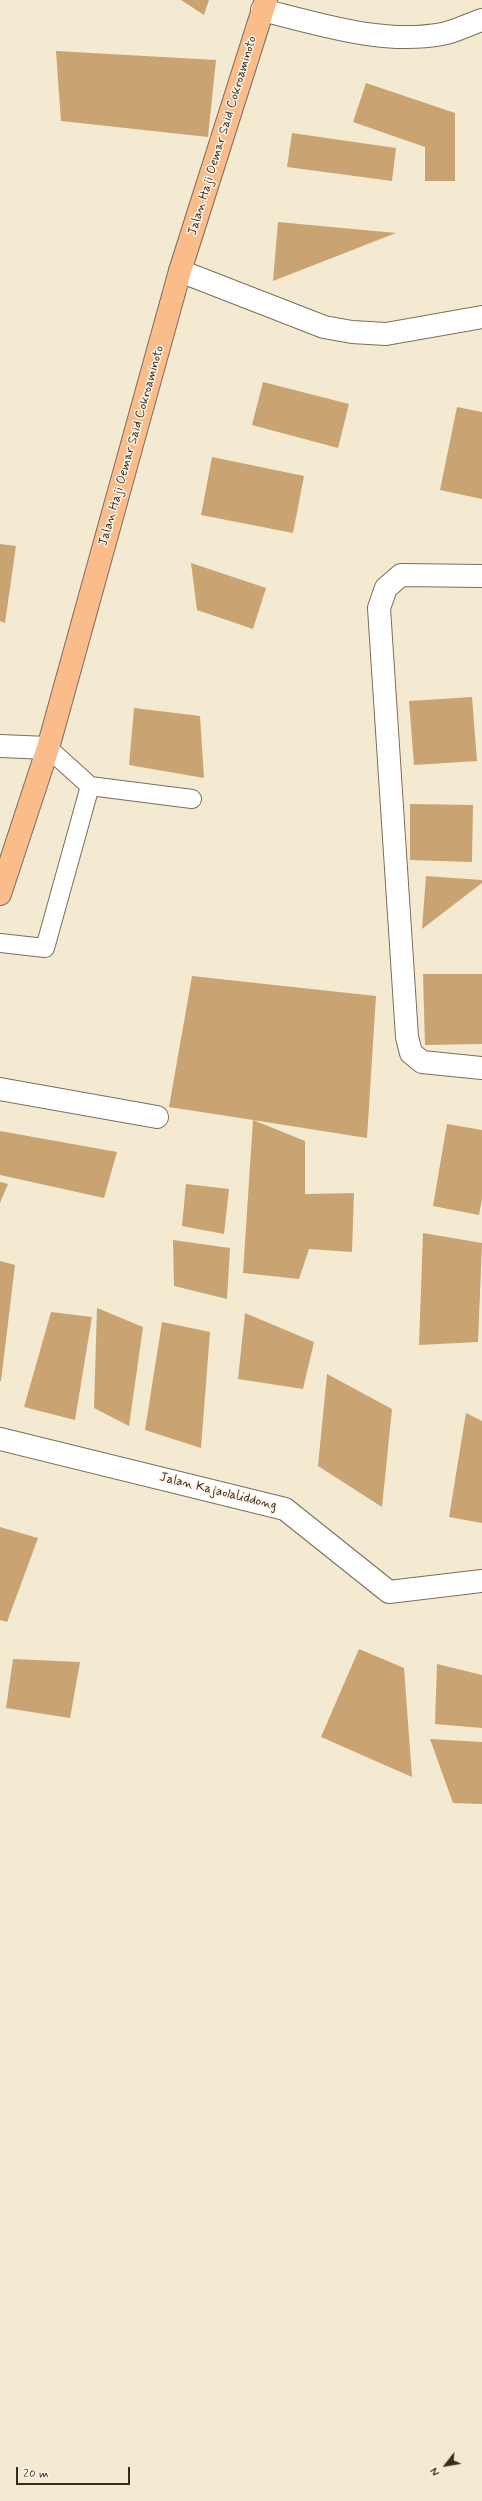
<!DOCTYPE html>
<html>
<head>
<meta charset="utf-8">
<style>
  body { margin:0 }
  #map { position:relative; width:482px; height:2501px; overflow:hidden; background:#f4ead1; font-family:Mynerve,sans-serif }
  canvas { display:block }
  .north { position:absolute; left:426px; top:2445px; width:40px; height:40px; -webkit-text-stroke:3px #fcf5e5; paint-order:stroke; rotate:239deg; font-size:11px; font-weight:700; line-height:16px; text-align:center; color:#3b2a1e }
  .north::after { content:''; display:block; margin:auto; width:14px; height:18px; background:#3b2a1e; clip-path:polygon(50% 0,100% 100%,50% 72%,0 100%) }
  .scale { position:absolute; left:16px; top:2467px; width:114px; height:18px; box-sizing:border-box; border:2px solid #3b2a1e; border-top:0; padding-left:5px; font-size:12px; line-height:14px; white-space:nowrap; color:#3b2a1e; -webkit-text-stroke:3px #fcf5e5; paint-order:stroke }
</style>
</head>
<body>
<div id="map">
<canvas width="482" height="2501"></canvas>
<div class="north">N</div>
<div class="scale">20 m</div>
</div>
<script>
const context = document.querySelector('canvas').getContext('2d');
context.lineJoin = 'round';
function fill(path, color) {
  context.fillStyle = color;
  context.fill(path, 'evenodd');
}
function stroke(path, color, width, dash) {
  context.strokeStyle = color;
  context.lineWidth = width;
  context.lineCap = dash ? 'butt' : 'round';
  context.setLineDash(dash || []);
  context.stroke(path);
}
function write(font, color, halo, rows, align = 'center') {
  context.font = font + ' Mynerve,sans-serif';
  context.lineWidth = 3;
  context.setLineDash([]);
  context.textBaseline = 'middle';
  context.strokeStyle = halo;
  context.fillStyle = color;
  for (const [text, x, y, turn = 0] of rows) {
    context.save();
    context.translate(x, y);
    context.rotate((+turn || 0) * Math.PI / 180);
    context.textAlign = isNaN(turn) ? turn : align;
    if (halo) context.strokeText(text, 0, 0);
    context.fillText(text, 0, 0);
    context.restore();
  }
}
fill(new Path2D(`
  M181,0H209L204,15Z
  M56,51L216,60L208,137L61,121Z
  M366,83L455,113V181H425V147L353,122Z
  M292,133L396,148L392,181L287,167Z
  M278,222L396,233L273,281Z
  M263,382L349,404L338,448L252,425Z
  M457,407L482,412V499L440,490Z
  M212,457L304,476L293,533L201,515Z
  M0,544L16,546L5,623L0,621Z
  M191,563L266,588L253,629L197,610Z
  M472,697L477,761L414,765L409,701Z
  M134,708L200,716L204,778L129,765Z
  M410,804L473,805L472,862L410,860Z
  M426,876L482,880V883L422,929Z
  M423,974H482V1044L425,1045Z
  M192,976L376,996L367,1138L253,1120L305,1141V1194L354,1193L352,1252L309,1249L299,1279L243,1273L253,1120L169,1107Z
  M447,1124L482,1130V1199L479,1215L433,1206Z
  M0,1131L117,1152L104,1198L0,1175Z
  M0,1182L8,1184L0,1203Z
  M186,1184L229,1189L224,1234L182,1226Z
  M423,1233L482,1243L478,1342L419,1345Z
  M173,1240L230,1248L227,1299L174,1286Z
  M0,1261L15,1265L1,1381H0Z
  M97,1308L143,1327L129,1426L94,1408Z
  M51,1312L92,1317L75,1420L24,1407Z
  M245,1313L314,1342L303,1389L238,1379Z
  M162,1322L210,1332L201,1448L145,1430Z
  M327,1374L392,1409L382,1507L318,1466Z
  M466,1413L482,1421V1523L449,1517Z
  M0,1527L38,1538L7,1622L0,1620Z
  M359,1649L404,1668L412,1777L321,1737Z
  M13,1659L80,1662L70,1718L6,1708Z
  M437,1664L482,1675V1728L435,1724Z
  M430,1739L482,1742V1804L453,1803Z`), '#caa373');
const service = new Path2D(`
  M48,748L90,786L192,799
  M0,943L45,948L90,786`);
const minor = new Path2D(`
  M262,10C320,24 382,45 442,34C455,32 469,24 482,20
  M180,271L324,327L352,332L386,334L482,317
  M482,576L401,575L386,588L379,608L407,1037L411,1053L422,1062L482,1068
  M0,746L48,748
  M0,1089L157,1117`);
const tertiary = new Path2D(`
  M0,1439L285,1509L389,1592L482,1581`);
const trunk = new Path2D(`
  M0,894L48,748L180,271L266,0`);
stroke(service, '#7c6d5d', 20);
stroke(minor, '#7c6d5d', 24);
stroke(tertiary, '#7c6d5d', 24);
stroke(trunk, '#7c6d5d', 24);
stroke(service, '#fff', 18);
stroke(minor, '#fff', 22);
stroke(tertiary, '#fff', 22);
stroke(trunk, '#fabc8b', 22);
write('13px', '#3b2a1e', '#fcf5e5', [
  ["Jalan Haji Oemar Said Cokroaminoto",223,136,-73],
  ["Jalan Haji Oemar Said Cokroaminoto",132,446,-74],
  ["Jalan Kajaolaliddong",218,1492,14]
]);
</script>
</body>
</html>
